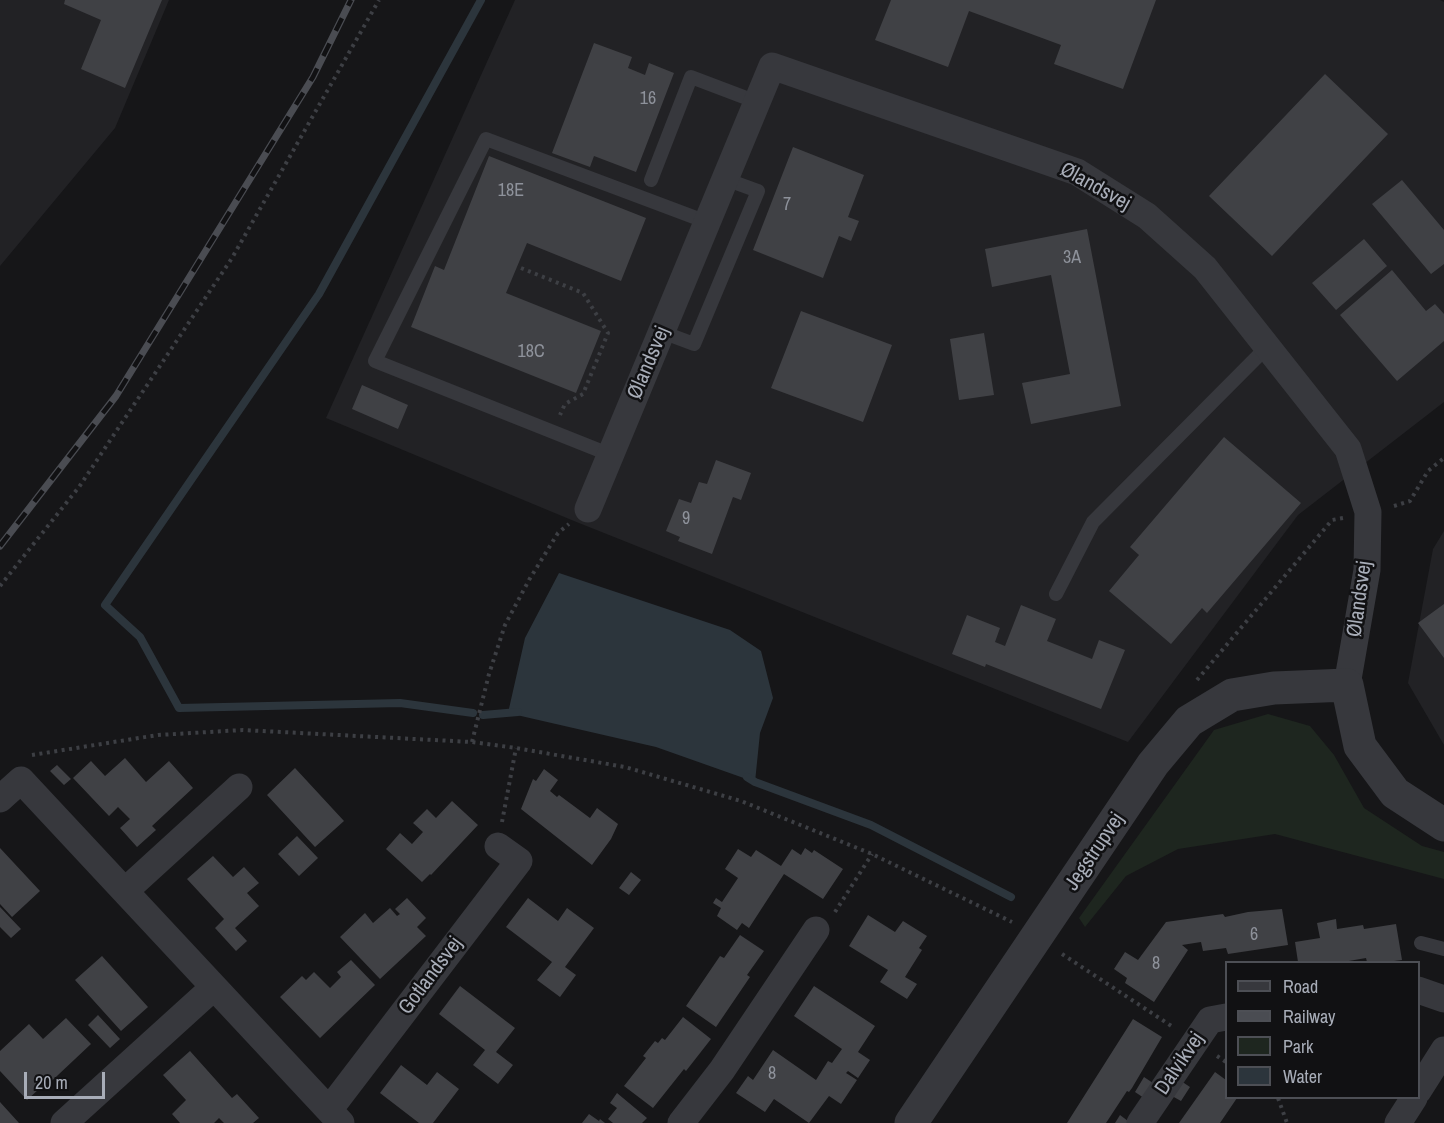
<!DOCTYPE html>
<html>
<head>
<meta charset="utf-8">
<style>
  body { margin:0 }
  #map { position:relative; width:1444px; height:1123px; overflow:hidden; background:#161618; font-family:"Archivo Narrow",sans-serif }
  canvas { display:block }
  .legend { position:absolute; left:1225px; top:961px; width:195px; height:138px; box-sizing:border-box; background:#111113; border:2px solid #4d4f55; margin:0; padding:8px 10px; list-style:none; font-size:18px; color:#a8adb8 }
  .legend li { display:flex; align-items:center; gap:12px; height:30px }
  .legend b { width:30px; border:2px solid #4d4f55 }
  .scale { position:absolute; left:24px; top:1072px; width:81px; height:27px; box-sizing:border-box; border:3px solid #a8adb8; border-top:0; padding-left:8px; font-size:18px; line-height:21px; white-space:nowrap; color:#a8adb8; -webkit-text-stroke:4px #111113; paint-order:stroke }
</style>
</head>
<body>
<div id="map">
<canvas width="1444" height="1123"></canvas>
<ul class="legend">
<li><b style="height:8px;background:#37383d"></b>Road</li>
<li><b style="height:8px;background:#4a4c52"></b>Railway</li>
<li><b style="height:16px;background:#1e261f"></b>Park</li>
<li><b style="height:16px;background:#2c353c"></b>Water</li>
</ul>
<div class="scale">20 m</div>
</div>
<script>
const context = document.querySelector('canvas').getContext('2d');
context.lineJoin = 'round';
function fill(path, color) {
  context.fillStyle = color;
  context.fill(path, 'evenodd');
}
function stroke(path, color, width, dash) {
  context.strokeStyle = color;
  context.lineWidth = width;
  context.lineCap = dash ? 'butt' : 'round';
  context.setLineDash(dash || []);
  context.stroke(path);
}
function write(font, color, halo, rows, align = 'center') {
  context.font = font + ' "Archivo Narrow",sans-serif';
  context.lineWidth = 5;
  context.setLineDash([]);
  context.textBaseline = 'middle';
  context.strokeStyle = halo;
  context.fillStyle = color;
  for (const [text, x, y, turn = 0] of rows) {
    context.save();
    context.translate(x, y);
    context.rotate((+turn || 0) * Math.PI / 180);
    context.textAlign = isNaN(turn) ? turn : align;
    if (halo) context.strokeText(text, 0, 0);
    context.fillText(text, 0, 0);
    context.restore();
  }
}
fill(new Path2D(`
  M0,0H169L115,128L0,266Z
  M515,0H1440L1444,2V402L1298,515L1128,742L574,521L326,418Z
  M1444,531V745L1408,683L1433,549Z`), '#222225');
fill(new Path2D(`
  M1268,714L1310,726L1334,755L1364,808L1422,846L1444,852V879L1275,834L1178,849L1126,876L1085,927L1079,918L1214,730Z`), '#1e261f');
fill(new Path2D(`
  M559,573L730,630L761,651L773,698L760,733L755,782L656,747L508,713L525,638Z`), '#2c353c');
stroke(new Path2D(`
  M473,713L400,703L179,708L140,637L105,605L319,294L481,0
  M483,715L518,712
  M747,777L755,782L871,825L1011,897`), '#2c353c', 8);
fill(new Path2D(`
  M65,0H162L125,88L81,69L101,20L64,4Z
  M891,0H1156L1123,89L1054,64L1061,45L969,11L948,67L875,40Z
  M594,43L632,57L628,68L645,75L649,63L674,73L636,172L594,156L590,167L552,153Z
  M1325,74L1388,134L1272,256L1209,196Z
  M793,147L864,175L848,217L859,221L851,241L839,236L823,278L753,250Z
  M489,156L646,218L621,281L527,243L506,293L601,331L576,393L411,327L435,266L444,270Z
  M1402,180L1444,230V264L1431,274L1372,204Z
  M1087,229L1121,406L1031,424L1022,383L1070,374L1051,275L992,287L985,249Z
  M1364,239L1387,266L1336,310L1312,283Z
  M1392,270L1426,311L1435,304L1444,314V341L1397,381L1340,315Z
  M801,311L892,345L863,422L771,388Z
  M984,333L994,395L959,400L950,339Z
  M362,385L408,405L398,429L352,409Z
  M1224,437L1301,503L1207,613L1202,608L1171,644L1109,591L1139,555L1130,547Z
  M716,460L751,473L741,500L733,497L712,554L678,541L680,537L666,531L679,499L691,503L699,482L707,484Z
  M1444,604V658L1418,623Z
  M1021,605L1056,619L1047,641L1092,659L1099,640L1125,650L1101,709L986,664L985,667L952,654L967,615L1000,628L995,642L1005,646Z
  M125,758L146,782L169,761L193,788L152,826L156,830L137,847L120,828L130,819L118,807L109,816L73,778L91,761L105,776Z
  M57,765L71,779L64,785L50,771Z
  M295,768L344,821L315,847L267,795Z
  M544,769L558,780L550,791L557,797L559,795L590,818L597,808L618,824L611,839L592,865L521,809L533,779L536,781Z
  M452,801L478,825L431,875L430,874L422,882L386,849L400,833L412,844L423,832L413,823L427,809L436,818Z
  M297,836L318,858L299,876L278,854Z
  M0,848L40,891L12,917L0,904Z
  M805,848L812,853L814,850L843,869L823,899L784,874L749,928L742,923L737,930L717,916L721,908L713,903L716,898L722,902L738,878L725,869L738,849L751,857L756,850L781,866L792,849L801,855Z
  M213,856L233,877L244,867L259,883L247,893L259,906L235,928L247,941L236,951L215,928L224,919L187,879Z
  M631,872L641,880L629,895L619,888Z
  M407,898L426,918L417,927L426,936L380,979L340,937L365,913L373,923L390,908L397,916L400,914L395,909Z
  M528,898L558,921L567,908L594,928L565,967L576,975L560,997L537,980L552,962L506,927Z
  M0,907L21,929L11,938L0,927Z
  M1282,909L1288,945L1228,954L1226,948L1203,951L1201,942L1182,945L1188,950L1154,1002L1125,983L1127,978L1114,969L1125,952L1138,960L1166,922L1223,914L1225,917L1248,912Z
  M868,915L895,932L903,921L927,936L919,948L922,950L905,977L917,984L907,999L880,982L888,970L849,946Z
  M1336,919L1337,929L1363,925L1364,929L1396,924L1402,960L1386,962H1367L1366,958L1343,962H1298L1295,942L1320,938L1317,923Z
  M740,935L764,951L747,975L750,977L716,1027L686,1006L720,956L724,958Z
  M102,956L148,1007L121,1031L75,980Z
  M351,960L375,985L320,1038L280,997L302,976L306,980L314,972L330,988L341,977L337,972Z
  M460,986L515,1028L496,1052L513,1065L498,1084L473,1065L485,1050L439,1014Z
  M814,986L875,1026L858,1052L870,1060L858,1078L848,1071L846,1073L857,1080L841,1104L829,1096L809,1123L774,1099L765,1112L736,1093L748,1076L753,1080L773,1050L816,1080L828,1061L832,1063L842,1049L794,1016Z
  M98,1015L120,1039L110,1048L88,1025Z
  M683,1017L711,1039L686,1071L684,1069L653,1108L624,1086L646,1058L643,1056L655,1041L658,1043L662,1038L665,1040Z
  M66,1018L91,1044L41,1091L39,1089L27,1100L0,1071V1051L29,1024L43,1039Z
  M1133,1019L1162,1037L1132,1088L1129,1092L1127,1091L1106,1123H1067Z
  M190,1051L232,1098L237,1094L259,1118L253,1123H224L219,1118L214,1123H180L172,1114L186,1100L163,1075Z
  M401,1065L427,1085L437,1072L459,1089L433,1123H419L380,1093Z
  M1215,1072L1226,1080V1098H1237L1220,1123H1179Z
  M1144,1077L1153,1083L1144,1098L1135,1092Z
  M1181,1081L1190,1087L1181,1101L1172,1096Z
  M617,1093L647,1118L642,1123H613L608,1119L617,1108L610,1103Z
  M0,1102L19,1123H0Z
  M589,1114L599,1121L600,1119L605,1123H582Z
  M1120,1115L1128,1121L1127,1123H1115Z`), '#404145');
stroke(new Path2D(`
  M521,268L583,293L608,333L583,394L565,404L560,415
  M1394,506L1410,501L1428,471L1444,458
  M0,586L79,487L232,258L379,0
  M1197,680L1332,520L1343,518
  M472,742L489,674L505,625L529,580L558,533L569,524
  M32,755L158,735L243,730L472,742L516,748L625,767L741,801L872,854L1012,922
  M502,822L516,748
  M835,912L872,854
  M1062,954L1173,1027
  M1217,1056L1226,1062
  M1278,1098L1287,1123`), '#3d3f44', 4, [3, 4.5]);
stroke(new Path2D(`
  M651,180L691,77L757,102
  M662,332L694,344L758,191L725,179
  M611,455L375,361L486,139L707,222
  M1056,594L1093,522L1267,347
  M1421,943L1444,949`), '#37383d', 14);
stroke(new Path2D(`
  M588,509L772,66L1077,172L1147,216L1205,268L1348,449L1368,512L1367,570L1347,685
  M0,799L21,780L341,1123
  M125,891L239,787
  M1418,990L1444,999
  M1418,1091L1444,1050
  M329,1110L519,861L498,846
  M64,1123L214,987
  M681,1123L722,1070L816,930
  M1140,1123L1210,1020L1226,1017
  M1398,1123L1414,1098`), '#37383d', 27);
stroke(new Path2D(`
  M911,1123L1153,764L1189,721L1232,695L1274,688L1347,685L1360,746L1395,793L1444,825`), '#37383d', 33);
const rail = new Path2D(`
  M0,546L116,396L313,77L351,0`);
stroke(rail, '#4a4c52', 7);
stroke(rail, '#111113', 4.5, [14]);
write('18px', '#8e929b', null, [
  ["16",648,99],
  ["18E",511,191],
  ["7",787,205],
  ["3A",1072,258],
  ["18C",531,352],
  ["9",686,519],
  ["6",1254,935],
  ["8",1156,964],
  ["8",772,1074]
]);
write('21px', '#a8adb8', '#111113', [
  ["Ølandsvej",1095,187,29],
  ["Ølandsvej",649,363,-67],
  ["Ølandsvej",1360,599,-82],
  ["Jegstrupvej",1095,852,-56],
  ["Gotlandsvej",431,976,-53],
  ["Dalvikvej",1180,1064,-56]
]);
</script>
</body>
</html>
